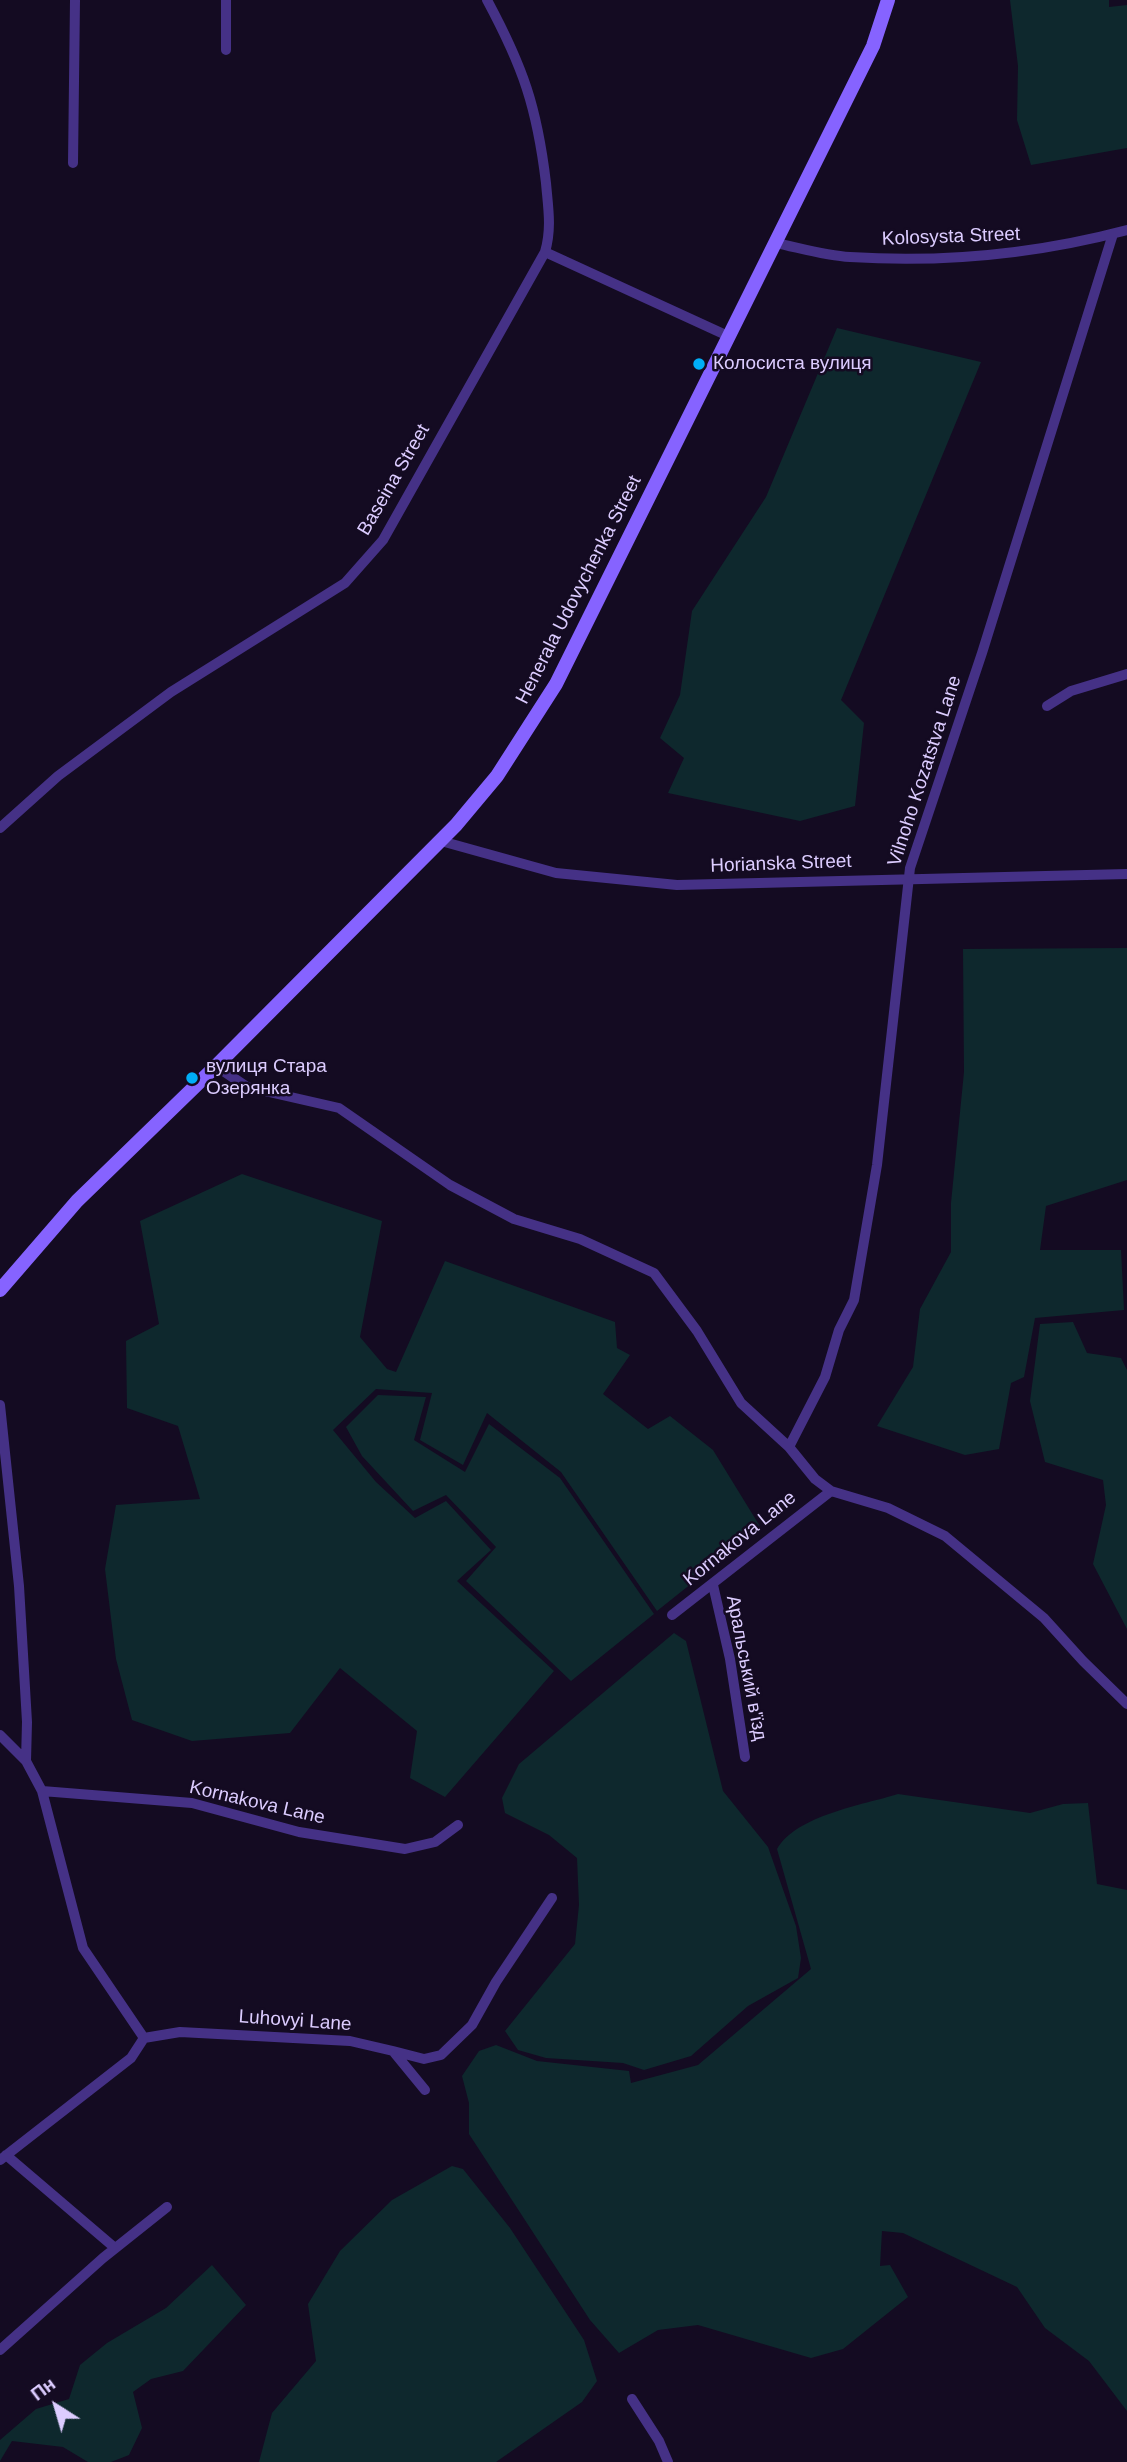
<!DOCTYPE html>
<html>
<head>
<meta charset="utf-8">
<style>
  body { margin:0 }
  #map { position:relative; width:1127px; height:2462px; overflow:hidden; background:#140b22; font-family:Arial,sans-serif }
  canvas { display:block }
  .north { position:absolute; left:21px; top:2371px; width:70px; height:70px; -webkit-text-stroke:5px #140b22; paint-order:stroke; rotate:323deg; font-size:19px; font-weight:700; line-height:28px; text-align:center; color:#dcccff }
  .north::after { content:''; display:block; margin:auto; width:24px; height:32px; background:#dcccff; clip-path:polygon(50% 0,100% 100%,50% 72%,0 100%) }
</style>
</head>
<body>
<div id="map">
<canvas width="1127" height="2462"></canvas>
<div class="north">Пн</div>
</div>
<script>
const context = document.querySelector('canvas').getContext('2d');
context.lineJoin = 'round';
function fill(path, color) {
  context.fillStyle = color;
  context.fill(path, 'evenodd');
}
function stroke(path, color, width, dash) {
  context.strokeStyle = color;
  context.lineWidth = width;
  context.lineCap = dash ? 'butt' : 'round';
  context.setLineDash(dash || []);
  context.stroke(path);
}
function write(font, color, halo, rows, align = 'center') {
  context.font = font + ' Arial,sans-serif';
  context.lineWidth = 5;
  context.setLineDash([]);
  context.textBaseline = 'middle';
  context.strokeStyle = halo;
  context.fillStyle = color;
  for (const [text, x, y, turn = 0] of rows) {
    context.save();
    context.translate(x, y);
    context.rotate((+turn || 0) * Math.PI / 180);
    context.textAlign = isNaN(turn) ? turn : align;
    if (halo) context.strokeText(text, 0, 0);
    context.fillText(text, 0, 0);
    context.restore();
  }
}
fill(new Path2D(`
  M1010,0H1109V7L1127,5V148L1031,165L1017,120L1018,66Z
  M837,328L981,362L841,700L864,723L855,806L800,821L668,793L684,758L660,738L680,695L692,611L766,497Z
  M1127,948V1180L1046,1206L1040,1250H1121L1124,1310L1035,1318L1024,1377L1011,1383L999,1449L965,1455L877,1426L913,1367L920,1309L951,1252V1203L964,1072L963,949Z
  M242,1174L382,1221L360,1337L387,1369L396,1372L445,1261L615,1322L617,1348L630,1355L603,1394L648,1429L670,1416L713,1450L761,1528L657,1611L561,1472L487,1413L463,1465L420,1440L432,1393L376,1389L333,1430L376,1482L415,1518L446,1501L491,1550L457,1581L554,1671L445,1797L410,1778L417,1731L340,1668L290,1733L192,1741L132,1720L116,1659L105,1569L116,1505L200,1499L178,1426L127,1408L126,1341L159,1324L140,1221Z
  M1073,1322L1087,1353L1121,1358L1127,1370V1629L1093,1564L1106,1505L1103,1480L1045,1462L1030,1401L1040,1324Z
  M378,1395L426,1397L414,1440L465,1472L489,1424L560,1478L654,1614L571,1681L466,1581L496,1547L446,1495L413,1511L362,1456L346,1427Z
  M674,1633L686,1641L723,1791L768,1847L796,1926L801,1958L798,1978L748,2006L691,2056L644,2070L623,2063L546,2058L518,2050L505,2031L575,1944L579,1905L577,1858L549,1835L505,1813L502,1798L519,1764Z
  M898,1794L1030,1813L1063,1804L1088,1803L1097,1884L1127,1890V2411L1089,2361L1045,2328L1017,2287L903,2233L882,2231L880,2266L890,2265L908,2297L843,2349L811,2358L698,2325L658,2330L619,2353L590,2320L469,2134V2103L462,2076L479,2051L496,2045L537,2061L629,2071L631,2083L698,2065L811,1969L777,1849C797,1815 863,1805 898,1794Z
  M452,2166L463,2169L510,2228L584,2340L597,2381L582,2402L496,2462H259L272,2413L316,2361L308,2304L340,2251L392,2200Z
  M212,2265L246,2305L183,2371L151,2379L133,2392L142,2428L129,2455L111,2462H88L63,2447L12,2441L0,2461V2440L36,2409L69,2399L80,2365L107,2343L166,2308Z`), '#0e282d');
stroke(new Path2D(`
  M226,0V50
  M73,163L75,0
  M776,243C800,248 826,256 850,257C944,263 1036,254 1127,230
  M545,252L728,336
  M1047,706L1071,691L1127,674
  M0,828L58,776L171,692L345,583L383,540L545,252C552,228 548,207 546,183C537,107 523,67 487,0
  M441,841L556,873L677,885L1127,874
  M216,1066L247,1087L339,1108L450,1185L514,1219L580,1239L654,1273L697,1331L741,1403L789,1447L815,1479L831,1491L888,1508L945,1536L1044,1618L1083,1661L1127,1704
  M0,1405L19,1586L27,1722L26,1761L42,1791L83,1948L144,2038L131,2058L0,2160
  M789,1447L825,1377L839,1330L854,1300L877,1165L910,868L982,653L1113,234
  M713,1585L730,1659L745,1757
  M672,1615L831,1491
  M0,1735L26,1761
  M42,1791L192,1803L299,1832L405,1849L435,1842L458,1825
  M144,2038L180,2032L350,2041L393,2051L425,2090
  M393,2051L424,2059L441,2055L472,2025L496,1982L552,1898
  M6,2155L115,2248
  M0,2350L103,2258L167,2207
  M632,2399L659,2441L668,2462`), '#453186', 10);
stroke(new Path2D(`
  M0,1290L77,1201L216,1066L456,825L497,776L556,684L873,46L888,0`), '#8663ff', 14);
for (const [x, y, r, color] of [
  [699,364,7,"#00aef7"],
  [192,1078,7,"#00aef7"]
]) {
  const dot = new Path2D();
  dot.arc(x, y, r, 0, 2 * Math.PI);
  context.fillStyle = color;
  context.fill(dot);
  stroke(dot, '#140b22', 2.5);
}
write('19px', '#dcccff', '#140b22', [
  ["Kolosysta Street",951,237,-2],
  ["Baseina Street",394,480,-60],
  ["Henerala Udovychenka Street",579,590,-63],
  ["Vilnoho Kozatstva Lane",925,771,-72],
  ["Horianska Street",781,864,-2],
  ["Kornakova Lane",740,1539,-39],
  ["Аральський в'їзд",746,1668,79],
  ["Kornakova Lane",257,1803,13],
  ["Luhovyi Lane",295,2021,4]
]);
write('19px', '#dcccff', '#140b22', [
  ["Колосиста вулиця",713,364],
  ["вулиця Стара",206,1067],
  ["Озерянка",206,1089]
], 'left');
</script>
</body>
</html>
